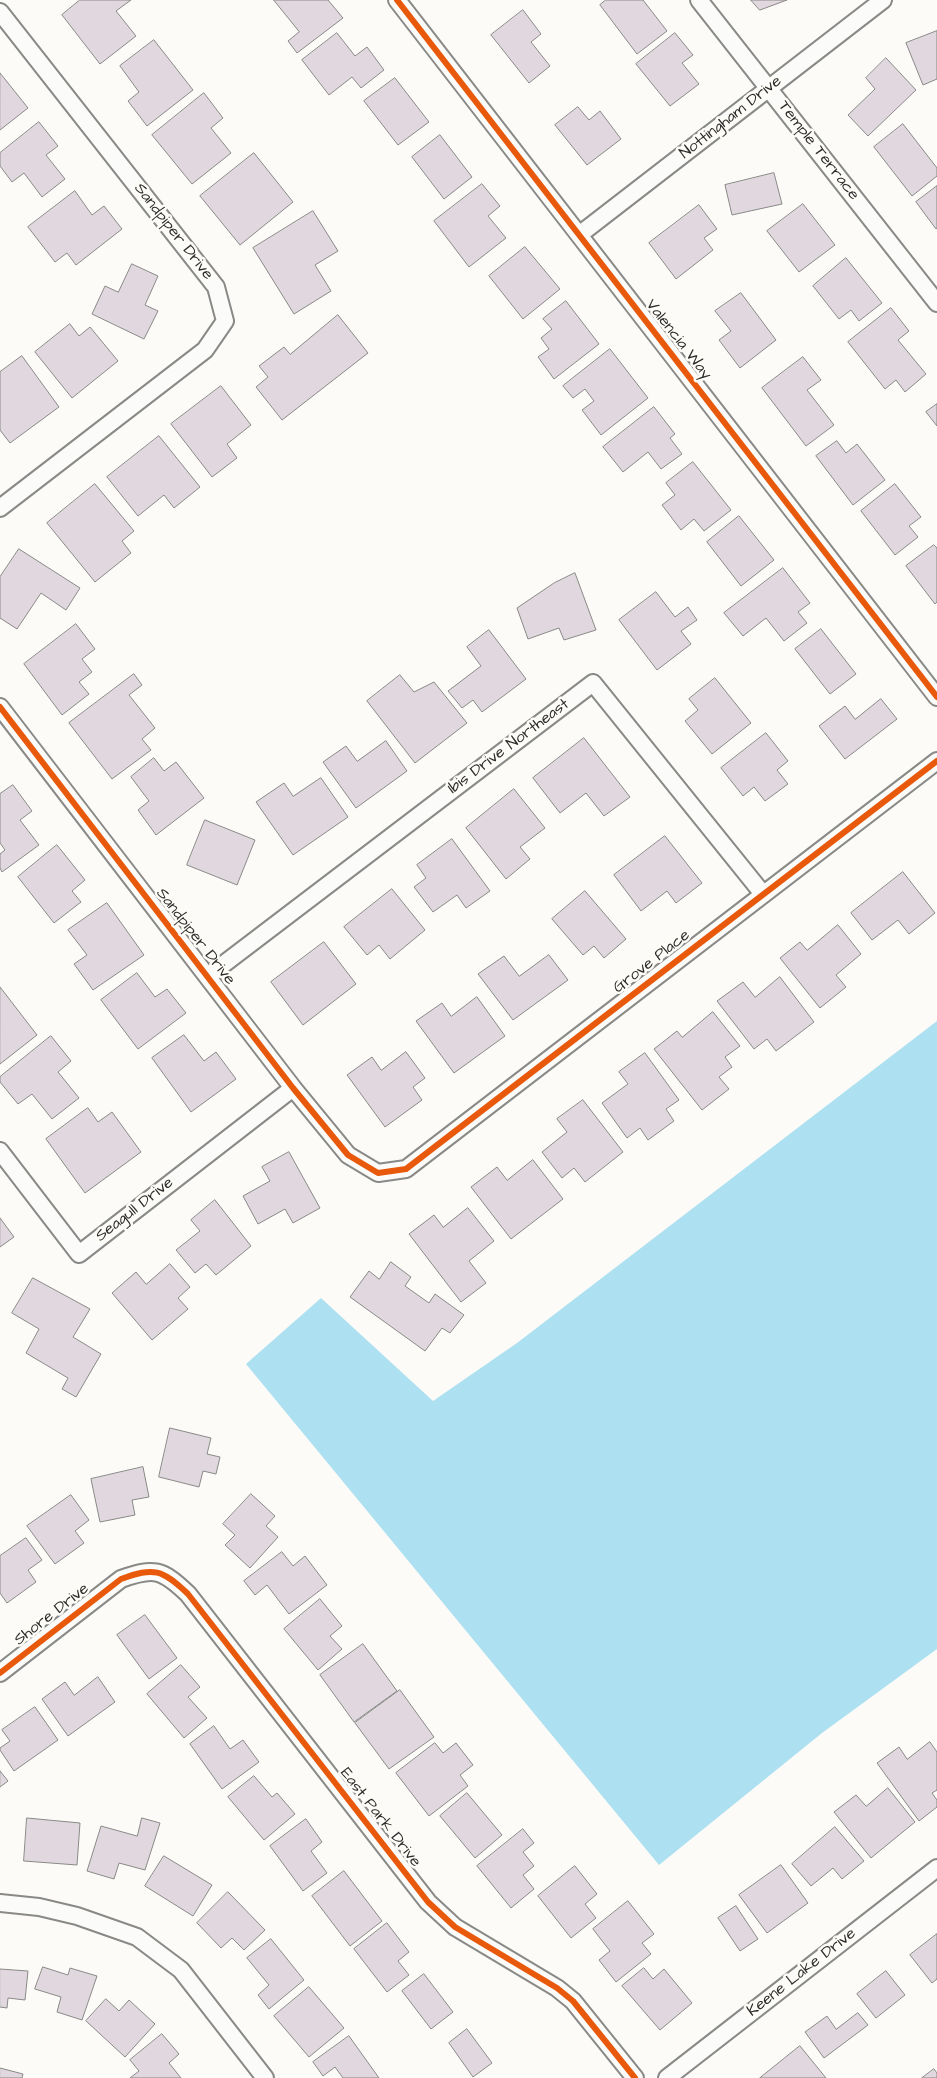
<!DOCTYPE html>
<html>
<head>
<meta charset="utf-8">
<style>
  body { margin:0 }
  canvas { display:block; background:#fcfbf8 }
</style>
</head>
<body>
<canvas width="937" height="2078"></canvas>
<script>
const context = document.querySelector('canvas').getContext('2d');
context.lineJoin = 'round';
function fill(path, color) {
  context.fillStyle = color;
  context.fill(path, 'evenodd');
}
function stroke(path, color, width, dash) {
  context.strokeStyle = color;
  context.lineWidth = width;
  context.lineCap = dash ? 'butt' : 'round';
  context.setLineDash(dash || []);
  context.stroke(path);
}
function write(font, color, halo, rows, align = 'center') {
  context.font = font + ' "Architects Daughter",sans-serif';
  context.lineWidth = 5;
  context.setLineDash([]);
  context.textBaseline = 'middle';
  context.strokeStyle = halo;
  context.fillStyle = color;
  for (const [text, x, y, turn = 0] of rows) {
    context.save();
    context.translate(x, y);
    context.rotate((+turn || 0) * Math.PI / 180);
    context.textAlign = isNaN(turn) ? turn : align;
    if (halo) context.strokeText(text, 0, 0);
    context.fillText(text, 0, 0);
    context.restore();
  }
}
fill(new Path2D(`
  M937,1021V1649L822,1733L659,1865L246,1364L321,1298L433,1401L517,1343Z`), '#ade0f0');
const building = new Path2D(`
  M80,0H131L116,11L136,36L100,64L62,15Z
  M274,0H328L343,18L297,53L288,41L299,32Z
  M606,0H643L667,31L637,54L600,5Z
  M751,0H787L760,10Z
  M523,10L541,34L531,42L550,66L529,83L491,35Z
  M937,31V79L923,85L906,43Z
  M337,33L355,56L367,47L384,70L361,88L352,77L329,95L302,60Z
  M675,33L693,55L682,63L699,84L670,106L636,64Z
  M154,40L193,90L147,126L128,101L139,92L120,66Z
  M886,58L916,90L868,136L848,115L875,89L866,78Z
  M0,73L28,108L0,130Z
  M395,78L429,122L398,145L364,101Z
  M204,93L223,118L211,128L231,153L192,184L152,135Z
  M578,107L589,120L600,111L621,139L587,165L555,125Z
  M39,122L58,146L46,155L65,179L42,197L24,173L12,182L0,166V153Z
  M903,124L937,168V176L912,196L874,147Z
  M440,135L472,177L444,199L412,157Z
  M254,153L293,202L240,245L200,196Z
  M774,173L782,204L732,215L725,185Z
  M482,184L500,206L488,216L506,238L469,267L434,221Z
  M937,186V228L936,229L916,202Z
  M75,191L92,215L104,206L122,229L76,265L67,253L55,262L28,227Z
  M803,204L835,245L799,272L767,231Z
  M699,205L717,229L704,238L713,250L676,279L649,243Z
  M313,211L338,251L315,265L331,291L294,314L253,248Z
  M525,247L560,289L523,319L489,276Z
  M846,258L882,303L859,321L851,310L839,319L813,286Z
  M132,264L158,276L145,305L158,311L144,339L92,314L105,286L118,292Z
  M741,293L776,340L740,368L719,340L731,331L715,311Z
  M566,301L599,344L554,379L538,357L549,349L541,338L552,329L543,319Z
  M891,308L909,331L898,340L926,374L905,392L896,380L885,389L848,342Z
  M338,315L368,353L282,420L256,387L268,377L259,366L284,347L290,354Z
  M70,324L79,336L90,327L118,361L72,398L35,352Z
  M610,349L648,398L601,435L582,410L594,401L585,389L573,398L563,386Z
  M22,356L59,407L10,443L0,430V372Z
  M803,357L821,380L807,390L834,425L806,446L762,388Z
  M221,386L251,425L227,444L237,458L212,477L171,424Z
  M937,404V426L926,412Z
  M654,407L675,434L670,438L682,454L661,469L648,452L623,472L603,447Z
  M159,436L200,487L174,508L164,495L138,516L107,477Z
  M837,441L846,453L857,444L885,480L853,505L816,456Z
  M693,462L731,510L704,531L694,519L681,530L662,505L675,495L666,483Z
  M95,484L134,531L122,541L131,553L95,582L47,523Z
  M895,484L921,517L909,526L918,537L895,555L861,511Z
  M739,516L774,560L741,586L707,542Z
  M934,545L937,548V602L935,604L906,566Z
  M19,549L80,588L66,610L41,593L17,629L0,618V577Z
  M783,568L810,603L798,612L807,623L784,641L766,618L743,636L724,613Z
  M575,573L596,630L564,640L559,628L528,639L517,608L554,583Z
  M656,592L675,617L688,607L697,620L681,631L691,644L657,670L619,620Z
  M76,624L95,649L82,659L92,672L79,682L89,694L62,715L24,664Z
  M821,629L856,674L830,694L795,649Z
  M489,630L526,679L482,712L473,700L462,708L448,691L481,666L467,647Z
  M134,674L142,685L129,695L155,728L142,739L151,750L112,779L69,723Z
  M400,675L414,692L434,682L467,723L415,763L367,701Z
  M715,678L751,723L712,754L685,721L698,710L689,699Z
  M881,699L897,719L845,759L819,726L845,706L855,719Z
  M766,733L788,761L777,770L788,784L765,801L754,787L743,796L721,768Z
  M584,738L630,797L604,816L586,793L560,813L533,778Z
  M386,741L407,771L356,808L323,762L346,746L357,761Z
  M154,758L164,771L176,762L204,798L156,835L138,810L149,801L131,777Z
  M321,778L348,817L293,855L256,802L284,783L293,796Z
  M13,785L32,811L20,820L39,845L2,872L0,868V854L5,850L0,843V794Z
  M514,789L545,828L520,847L530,859L506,879L466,828Z
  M205,820L255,840L237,885L187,865Z
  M665,836L702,883L676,903L667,891L641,911L614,875Z
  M452,839L490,891L466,908L457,895L433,912L414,887L426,878L417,865Z
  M57,845L85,880L72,891L81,902L54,923L18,877Z
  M903,872L935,913L909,934L898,920L872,940L851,913Z
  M392,889L425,930L390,959L379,945L367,955L344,927Z
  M585,891L626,939L604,958L594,946L583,955L552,919Z
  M107,903L144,955L93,990L74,964L87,955L68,930Z
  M838,925L861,954L836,975L846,987L820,1008L780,958L800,942L807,950Z
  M324,942L356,984L303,1025L271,982Z
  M549,955L568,980L513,1020L478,974L504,956L519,976Z
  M137,973L155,997L167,989L186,1013L138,1049L101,1000Z
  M780,977L814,1022L776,1051L767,1039L754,1049L717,1001L743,982L755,997Z
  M0,987L37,1035L0,1064Z
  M477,997L505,1036L454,1073L416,1021L442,1003L451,1016Z
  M713,1012L740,1046L725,1057L732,1067L719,1077L729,1089L702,1110L654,1049L677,1031L682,1037Z
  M184,1035L204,1061L216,1052L236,1079L191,1112L152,1058Z
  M51,1036L71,1061L58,1072L79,1098L52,1119L32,1094L18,1104L0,1082V1077Z
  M406,1052L425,1078L413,1087L422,1100L385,1127L347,1075L372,1057L381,1070Z
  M645,1053L679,1100L666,1109L674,1121L648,1140L640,1128L627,1138L602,1103L628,1084L619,1072Z
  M583,1100L623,1152L585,1182L574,1168L562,1178L542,1152L567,1132L557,1119Z
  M88,1108L98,1122L112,1112L141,1152L85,1193L46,1139Z
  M289,1152L320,1208L293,1223L285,1209L258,1224L243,1196L270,1181L262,1167Z
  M533,1160L563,1199L511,1239L471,1187L497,1167L507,1180Z
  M215,1200L251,1246L216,1275L206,1264L195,1273L176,1250L200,1231L191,1220Z
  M468,1208L494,1241L469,1261L486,1283L461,1302L409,1234L434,1215L443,1227Z
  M0,1218L14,1237L0,1247Z
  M391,1262L411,1277L405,1286L429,1303L435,1294L464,1315L450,1333L442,1328L425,1351L350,1297L369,1271L379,1279Z
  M170,1264L190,1287L178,1298L188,1309L152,1340L112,1293L136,1272L146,1284Z
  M33,1278L90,1309L73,1337L101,1354L76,1397L62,1389L68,1378L26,1353L39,1329L12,1313Z
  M170,1428L211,1438L207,1454L220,1457L216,1474L203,1471L199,1487L159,1477Z
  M143,1467L149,1497L132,1500L135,1515L100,1522L91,1479Z
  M251,1494L275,1516L266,1526L278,1537L250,1568L225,1545L235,1535L223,1524Z
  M71,1495L89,1520L75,1531L84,1543L55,1564L27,1526Z
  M26,1538L42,1560L28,1570L36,1582L7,1603L0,1593V1556Z
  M282,1552L293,1566L305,1556L327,1585L289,1614L267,1585L255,1595L244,1581Z
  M320,1599L342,1626L330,1636L342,1649L318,1670L284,1629Z
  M145,1615L177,1658L149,1679L117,1635Z
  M363,1644L397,1691L354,1722L320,1675Z
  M181,1665L200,1687L188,1697L207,1718L184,1738L147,1694Z
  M98,1677L115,1702L68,1736L42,1699L65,1682L74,1695Z
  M400,1690L434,1737L389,1769L355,1723Z
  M35,1707L58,1740L14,1771L0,1750V1748L10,1741L2,1730Z
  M214,1726L230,1749L243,1740L259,1762L222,1789L190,1744Z
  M930,1742L937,1752V1790L932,1793L937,1800V1807L919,1821L877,1763L899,1747L907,1759Z
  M435,1743L443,1753L456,1743L473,1765L460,1775L468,1786L429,1816L396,1773Z
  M0,1771L8,1781L0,1787Z
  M254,1776L272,1797L277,1793L295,1814L264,1840L228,1797Z
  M888,1788L915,1822L871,1858L834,1812L856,1795L866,1806Z
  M467,1793L502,1835L475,1858L440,1816Z
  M27,1818L80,1823L77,1865L24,1861Z
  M142,1818L160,1823L145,1870L119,1863L114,1879L87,1871L101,1826L137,1836Z
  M306,1819L322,1842L311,1851L327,1873L303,1891L270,1846Z
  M835,1827L864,1861L842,1879L833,1868L811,1886L792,1864Z
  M523,1829L534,1843L523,1852L534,1866L523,1875L534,1889L511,1908L477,1866Z
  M164,1856L212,1885L193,1916L145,1886Z
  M781,1865L808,1903L767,1933L739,1895Z
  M575,1866L597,1894L585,1904L596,1918L571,1938L538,1896Z
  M344,1871L382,1921L350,1946L312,1896Z
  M228,1892L265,1930L244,1950L232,1938L221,1948L197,1923Z
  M628,1901L654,1934L642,1943L651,1954L616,1982L599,1960L610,1951L593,1929Z
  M736,1906L758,1939L740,1951L718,1918Z
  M387,1923L409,1952L398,1961L409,1975L387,1992L354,1949Z
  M937,1934V1979L932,1983L910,1955Z
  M271,1939L304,1980L269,2009L258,1995L269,1985L247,1958Z
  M43,1967L68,1975L70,1968L97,1976L82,2020L57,2012L61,1997L35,1989Z
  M644,1968L653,1979L664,1969L692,2003L660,2030L622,1986Z
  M0,1969L28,1971L25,2000L8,1998L7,2008L0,2007Z
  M886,1971L905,1995L876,2018L857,1994Z
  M424,1974L453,2012L431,2029L402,1991Z
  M309,1987L344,2028L309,2057L274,2016Z
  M106,1999L119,2011L129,2000L155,2024L125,2057L86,2021Z
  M858,2013L868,2025L824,2058L805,2032L827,2016L836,2029Z
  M467,2029L492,2063L473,2077L449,2043Z
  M162,2034L179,2054L169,2063L181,2078H130L139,2071L130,2060Z
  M349,2036L379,2078H343L335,2067L323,2076L313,2062Z
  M800,2046L826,2078H760Z
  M0,2068L23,2074L22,2078H0Z
  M934,2069L937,2073V2078H922Z`);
fill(building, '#e0d8de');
stroke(building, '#898987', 1);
const street = new Path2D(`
  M397,0L937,697
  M699,0L937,303
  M0,12L216,287L225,321L205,350L0,508
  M579,235L883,0
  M0,707L293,1088L348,1155L378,1173L406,1169L937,761
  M208,976L593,683L763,894
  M0,1151L79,1254L293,1088
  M0,1673L121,1579C154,1567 162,1569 188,1594L428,1902L455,1927L557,1988L573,2001L635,2078
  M0,1903L39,1907L77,1916L137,1937L181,1970L265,2078
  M667,2078L937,1868`);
stroke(street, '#898987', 20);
stroke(street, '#fbfbf9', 16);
stroke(new Path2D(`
  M397,0L937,697
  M0,707L293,1088L348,1155L378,1173L406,1169L937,761
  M0,1673L121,1579C154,1567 162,1569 188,1594L428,1902L455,1927L557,1988L573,2001L635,2078`), '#e8590c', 6);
write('16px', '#2b2b2b', '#fdfcf7', [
  ["Nottingham Drive",731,118,-38],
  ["Temple Terrace",818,151,52],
  ["Sandpiper Drive",173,232,52],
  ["Valencia Way",678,340,52],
  ["Ibis Drive Northeast",509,747,-37],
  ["Sandpiper Drive",195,937,52],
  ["Grove Place",652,962,-38],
  ["Seagull Drive",135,1210,-38],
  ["Shore Drive",52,1615,-38],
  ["East Park Drive",380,1818,52],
  ["Keene Lake Drive",802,1973,-38]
]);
</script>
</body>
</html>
